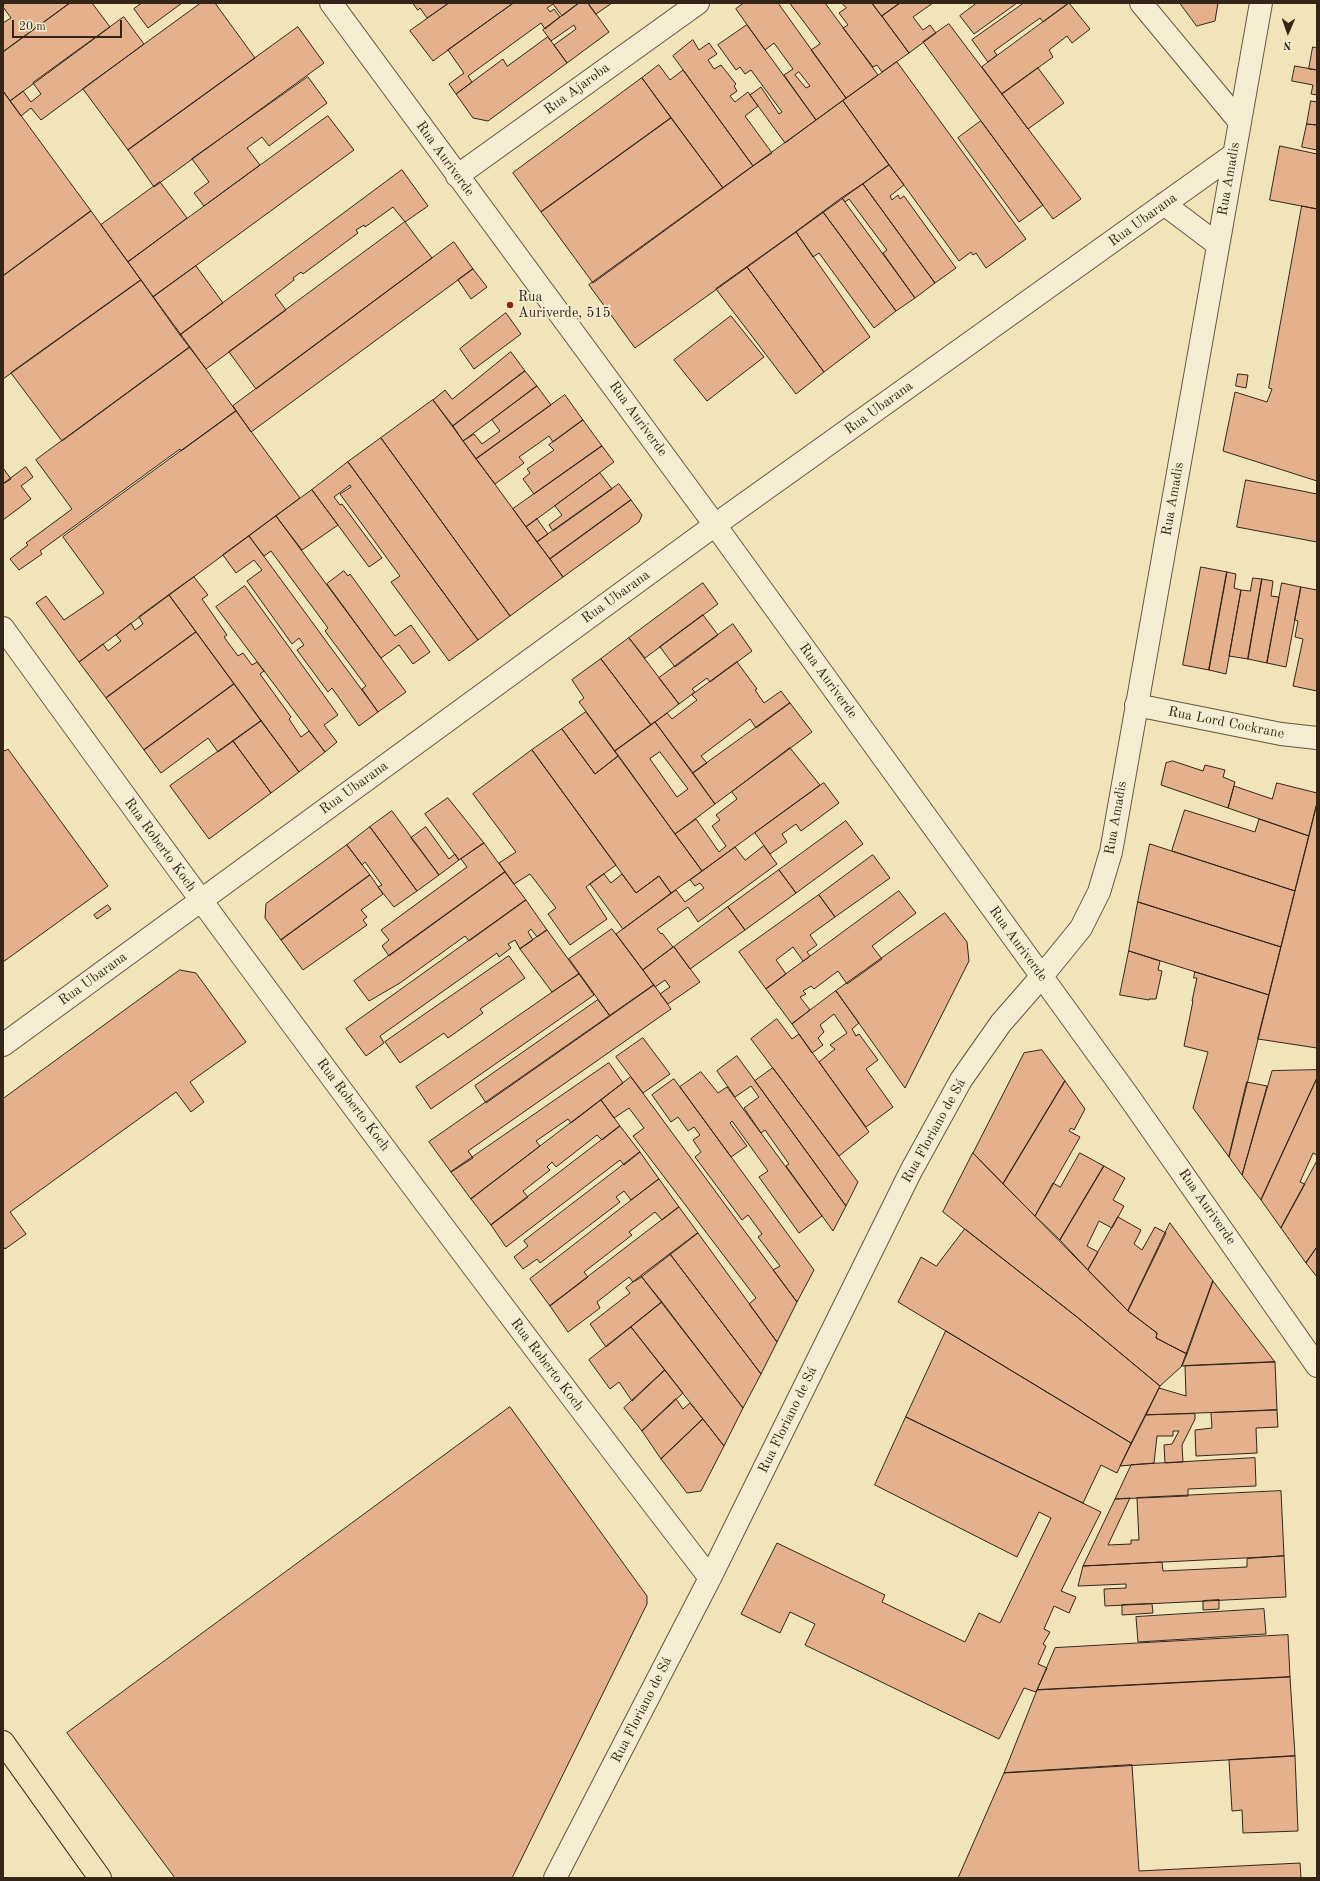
<!DOCTYPE html>
<html>
<head>
<meta charset="utf-8">
<style>
  body { margin:0 }
  #map { position:relative; width:1320px; height:1881px; overflow:hidden; background:#f0e4b8; font-family:"Old Standard TT",serif }
  canvas { display:block }
  .frame { position:absolute; inset:0; border:4px solid #332619; pointer-events:none }
  .north { position:absolute; left:1268px; top:12px; width:40px; height:40px; -webkit-text-stroke:3px #f5edd1; paint-order:stroke; rotate:182deg; font-size:11px; font-weight:700; line-height:16px; text-align:center; color:#332619 }
  .north::after { content:''; display:block; margin:auto; width:14px; height:18px; background:#332619; clip-path:polygon(50% 0,100% 100%,50% 72%,0 100%) }
  .scale { position:absolute; left:12px; top:20px; width:110px; height:18px; box-sizing:border-box; border:2px solid #332619; border-top:0; padding-left:5px; font-size:12px; line-height:14px; white-space:nowrap; color:#332619; -webkit-text-stroke:3px #f5edd1; paint-order:stroke }
</style>
</head>
<body>
<div id="map">
<canvas width="1320" height="1881"></canvas>
<div class="frame"></div>
<div class="north">N</div>
<div class="scale">20 m</div>
</div>
<script>
const context = document.querySelector('canvas').getContext('2d');
context.lineJoin = 'round';
function fill(path, color) {
  context.fillStyle = color;
  context.fill(path, 'evenodd');
}
function stroke(path, color, width, dash) {
  context.strokeStyle = color;
  context.lineWidth = width;
  context.lineCap = dash ? 'butt' : 'round';
  context.setLineDash(dash || []);
  context.stroke(path);
}
function write(font, color, halo, rows, align = 'center') {
  context.font = font + ' "Old Standard TT",serif';
  context.lineWidth = 3.5;
  context.setLineDash([]);
  context.textBaseline = 'middle';
  context.strokeStyle = halo;
  context.fillStyle = color;
  for (const [text, x, y, turn = 0] of rows) {
    context.save();
    context.translate(x, y);
    context.rotate((+turn || 0) * Math.PI / 180);
    context.textAlign = isNaN(turn) ? turn : align;
    if (halo) context.strokeText(text, 0, 0);
    context.fillText(text, 0, 0);
    context.restore();
  }
}
const building = new Path2D(`
  M5,3H70L3,52V23L11,18L3,7Z
  M70,3H92L110,27L10,101L3,91V52Z
  M142,3H182L148,28L134,9Z
  M201,3H215L255,58L128,150L83,89Z
  M413,3H449L427,18L420,8L418,10Z
  M449,3H513L433,61L410,31Z
  M514,3H579L562,16L553,4L547,8L550,12L554,9L560,17L545,29L541,23L468,76L472,82L456,94L449,84L464,73L448,50Z
  M579,3H588L609,32L567,63L554,45L576,29L574,25L551,41L543,30Z
  M588,3H612L596,14Z
  M744,3H778L846,98L816,120L784,75L793,69L774,43L765,50L736,9ZM799,72L810,86L806,88L795,75Z
  M790,3H825L878,75L846,98L811,50L820,44Z
  M842,3H872L909,53L882,72L877,65L873,67L843,28L848,25L839,13L846,8Z
  M872,3H900L882,16Z
  M900,3H933L913,17L923,30L930,25L936,33L909,53L882,16Z
  M977,3H1017L974,34L960,16Z
  M1024,3H1069L1043,22L1040,18L994,51L997,55L988,62L972,40Z
  M1069,3L1090,29L1072,43L1067,36L1049,50L1053,57L1002,94L982,67Z
  M1180,3H1218L1215,21L1197,26Z
  M124,17L144,44L41,120L31,108L21,116L10,101L23,91L31,102L41,94L33,83Z
  M949,24L1081,199L1053,219L923,42Z
  M747,25L816,120L785,143L750,95L761,87L779,114L782,112L751,70L745,74L740,67L736,70L718,45Z
  M298,27L324,63L154,187L128,150Z
  M548,37L567,63L488,121L473,118L456,94L503,59L507,66Z
  M693,40L699,50L709,43L717,54L708,60L714,69L721,65L736,84L734,86L737,91L730,96L735,102L748,92L758,106L745,116L772,153L753,166L673,56Z
  M1313,47L1317,48V70L1309,69Z
  M897,62L1026,239L986,268L976,253L973,255L971,252L959,261L843,101Z
  M659,65L670,80L683,70L753,166L723,188L642,78Z
  M1295,66L1317,70V95L1311,94L1313,85L1292,81Z
  M1038,68L1064,103L1028,129L1002,94Z
  M308,77L327,103L269,146L262,137L247,148L260,165L204,206L194,193L209,182L192,159Z
  M642,78L671,118L541,212L513,173Z
  M3,91L91,211L3,276Z
  M843,101L889,165L635,348L589,285Z
  M1311,101L1317,102V125L1307,124Z
  M328,116L354,150L153,297L128,262Z
  M671,118L723,188L593,283L541,212Z
  M981,121L1043,205L1019,222L958,138Z
  M1307,124L1317,125V150L1302,147Z
  M1280,146L1317,154V209L1270,200Z
  M889,165L904,185L890,196L892,200L898,195L900,199L904,196L956,268L935,283L863,184Z
  M402,170L428,206L405,222L393,207L365,227L364,225L356,230L358,233L303,274L301,272L293,278L294,280L275,295L286,310L206,369L180,335Z
  M160,182L187,218L128,262L101,225Z
  M863,184L935,283L915,298L883,253L887,250L849,199L845,202L842,198Z
  M842,198L915,298L896,311L823,212Z
  M1302,206L1317,209V481L1223,451L1235,392L1267,402L1272,389L1269,388Z
  M91,211L141,280L3,379V276Z
  M823,212L896,311L874,328L819,253L813,257L796,232Z
  M405,222L432,258L256,389L229,352Z
  M796,232L870,337L824,372L747,267Z
  M454,242L473,269L251,432L233,406Z
  M196,266L223,303L180,335L153,297Z
  M747,267L824,372L796,394L716,289Z
  M473,269L487,287L471,299L458,280Z
  M141,280L190,347L62,441L11,373Z
  M506,313L521,334L474,369L460,349Z
  M731,316L764,357L707,401L674,360Z
  M190,347L236,411L181,451L180,449L40,551L42,554L19,570L10,559L28,545L26,543L72,509L36,460Z
  M511,352L525,371L453,426L433,400L445,390L452,399Z
  M525,371L537,386L463,441L453,426Z
  M1238,374L1248,375L1246,388L1236,386Z
  M537,386L551,405L476,459L463,441L474,434L482,444L500,431L492,420Z
  M565,395L583,420L553,442L549,436L519,457L524,463L495,484L476,459Z
  M433,400L563,577L510,616L381,438Z
  M236,411L300,498L79,662L36,603L46,596L64,620L104,593L63,537Z
  M583,420L602,446L534,494L523,479L530,473L527,469L554,450L549,445Z
  M381,438L510,616L478,640L348,462Z
  M602,446L614,462L526,527L513,509Z
  M348,462L478,640L449,661L391,582L400,576L340,494L351,487L350,485L334,497L340,505L342,504L382,558L369,567L312,490Z
  M26,467L33,477L21,486L31,499L3,520V484Z
  M3,468L11,479L3,484Z
  M600,473L612,489L553,531L549,525L562,515L555,506Z
  M1246,480L1317,494V542L1237,527Z
  M619,484L631,500L550,559L537,542Z
  M312,490L338,525L302,550L276,516Z
  M631,500L642,515L639,522L563,577L550,559Z
  M276,516L406,692L378,712L362,689L366,686L325,631L328,628L271,551L264,556L249,536Z
  M537,519L548,534L537,542L526,527Z
  M249,536L378,712L359,726L332,688L328,692L297,650L304,645L299,638L292,644L247,581L262,570L254,560L236,573L223,555Z
  M1201,567L1227,572L1209,670L1183,665Z
  M344,571L348,576L350,574L395,636L411,625L430,652L413,664L399,645L381,658L327,584Z
  M1227,572L1236,574L1234,588L1241,590L1226,674L1209,670Z
  M194,577L208,595L202,599L227,635L224,637L238,656L243,653L252,665L257,662L264,671L260,674L291,717L289,719L301,737L309,731L325,752L299,772L169,595Z
  M1253,578L1262,579L1248,659L1229,656L1241,590L1250,591Z
  M1262,579L1273,581L1271,596L1279,597L1267,663L1248,659Z
  M703,583L718,604L645,658L629,638Z
  M1282,583L1301,587L1286,667L1267,663Z
  M245,586L338,715L324,725L337,742L325,752L216,607Z
  M1301,587L1317,590V691L1293,686L1303,639L1295,637L1298,621L1295,620Z
  M169,595L196,632L106,698L79,662L103,644L108,651L121,641L116,635L131,623L135,630L143,624L139,617Z
  M703,615L718,635L675,667L660,647Z
  M733,624L752,651L710,682L707,678L692,689L695,692L679,704L659,678Z
  M196,632L234,684L144,750L106,698Z
  M629,638L679,704L651,725L601,659Z
  M601,659L651,725L615,751L579,702L584,698L572,680Z
  M737,662L757,689L755,690L764,703L781,691L790,703L756,728L750,719L701,756L707,763L693,773L655,722L667,713L672,719L697,700L692,695Z
  M234,684L261,721L218,752L208,738L161,773L144,750Z
  M790,703L812,732L715,804L693,773Z
  M586,712L618,756L595,774L562,729Z
  M261,721L299,772L271,793L233,741Z
  M655,722L715,804L675,834L615,751ZM660,752L688,789L677,797L650,759Z
  M562,729L595,774L618,756L702,871L671,893L659,876L636,893L532,750Z
  M233,741L271,793L209,839L170,786Z
  M790,748L820,785L702,871L675,834L696,819L719,852L726,846L712,826L720,820L716,815L737,799L732,792Z
  M3,749L5,751L8,749L108,886L3,962Z
  M532,750L616,865L586,887L607,919L570,945L548,914L556,908L530,874L514,884L499,863L516,852L473,794Z
  M1173,761L1203,771L1205,765L1225,770L1223,777L1235,782L1228,808L1161,785L1166,763Z
  M824,783L839,803L801,831L796,824L782,834L787,842L770,854L755,833Z
  M1277,783L1317,793V803L1309,836L1228,808L1234,786L1272,799Z
  M448,798L484,843L459,860L425,814Z
  M1317,803V1048L1258,1039Z
  M1185,810L1255,832L1259,819L1309,836L1295,891L1172,851Z
  M392,811L439,875L417,891L370,827Z
  M846,821L863,844L796,893L779,870Z
  M370,827L417,891L394,907L378,887L382,885L365,862L362,865L347,845Z
  M426,827L449,859L455,854L459,860L439,875L411,838Z
  M484,843L505,872L389,956L382,946L389,940L381,930L467,867L461,859Z
  M1150,844L1295,891L1281,947L1138,902Z
  M347,845L370,875L281,940L265,918L266,904Z
  M764,846L777,864L698,922L688,907L657,929L661,934L662,933L673,947L643,970L616,934L676,890L685,902L704,888L700,883L695,886L690,880L735,847L745,860Z
  M873,855L890,878L835,917L819,895Z
  M779,870L796,893L745,930L728,907Z
  M505,872L526,900L469,941L465,936L400,983L369,1001L354,981Z
  M604,874L611,883L622,874L636,893L659,876L671,893L623,929L590,884Z
  M370,875L383,894L361,910L367,917L363,920L367,925L303,970L281,940Z
  M899,891L916,913L872,946L882,959L847,984L838,971L814,989L811,986L803,991L806,994L800,997L810,1010L792,1024L766,989Z
  M819,895L835,917L810,935L817,945L807,952L810,956L808,958L803,961L793,947L776,960L786,974L766,989L739,952Z
  M526,900L547,930L537,937L531,929L528,932L533,940L520,949L515,940L508,944L511,948L499,957L497,953L380,1036L384,1043L366,1056L346,1029Z
  M1138,902L1281,947L1269,995L1129,951Z
  M108,905L111,909L97,919L94,915Z
  M728,907L745,930L690,969L674,947Z
  M945,913L967,942L969,961L905,1088L836,991Z
  M612,929L654,985L610,1016L569,959Z
  M547,930L579,974L552,992L520,949Z
  M674,947L700,982L668,1004L660,994L670,987L665,980L655,987L643,970Z
  M1129,951L1160,961L1158,970L1162,971L1156,999H1149V1000L1120,995Z
  M509,956L525,978L480,1009L483,1013L448,1038L444,1033L400,1063L385,1042Z
  M180,970L196,973L246,1042L190,1082L204,1102L191,1112L176,1092L10,1212L26,1234L5,1249L3,1246V1099Z
  M1195,972L1269,995L1229,1157L1193,1108L1208,1052L1184,1046L1193,1001H1192L1197,978H1194Z
  M579,974L594,995L431,1109L416,1087Z
  M654,985L671,1009L468,1151L473,1158L451,1172L429,1142Z
  M836,991L859,1023L852,1029L856,1036L859,1034L878,1060L866,1069L893,1107L866,1127L819,1062L835,1049L830,1045L847,1033L834,1014L820,1025L824,1032L818,1038L823,1045L812,1053L792,1024Z
  M598,1000L610,1016L486,1103L475,1086Z
  M777,1019L792,1039L799,1034L869,1132L839,1156L751,1039Z
  M643,1038L670,1074L643,1093L616,1057Z
  M1042,1050L1065,1081L1003,1184L973,1153L1024,1053Z
  M737,1056L846,1206L833,1231L786,1166L789,1164L765,1130L761,1133L744,1108L759,1097L751,1086L735,1097L717,1071Z
  M609,1063L623,1083L571,1123L568,1119L536,1141L540,1146L471,1199L451,1172Z
  M773,1068L858,1182L846,1206L755,1081Z
  M1317,1070V1078L1261,1200L1242,1175L1272,1071Z
  M701,1072L718,1093L727,1087L822,1216L799,1233L759,1177L768,1171L732,1121L730,1123L747,1146L731,1157L680,1087Z
  M631,1077L797,1302L777,1342L749,1304L756,1298L633,1136L644,1128L629,1108L614,1118L601,1100Z
  M1317,1078V1155L1313,1153L1300,1182L1305,1184L1281,1228L1261,1200Z
  M674,1079L814,1270L797,1302L773,1270L780,1266L758,1237L762,1234L748,1215L742,1220L695,1157L701,1152L693,1140L700,1135L694,1127L688,1131L678,1117L671,1122L652,1095Z
  M1065,1081L1085,1109L1074,1130L1071,1128L1069,1131L1080,1137L1035,1216L1003,1184Z
  M1247,1082L1267,1086L1242,1175L1229,1157Z
  M601,1100L620,1126L602,1140L597,1135L556,1167L552,1162L547,1167L550,1170L523,1191L528,1197L491,1225L471,1199Z
  M620,1126L640,1152L624,1165L620,1160L506,1247L491,1225Z
  M640,1152L659,1179L631,1200L624,1191L616,1197L620,1202L540,1263L537,1259L523,1269L514,1257L528,1246L524,1241Z
  M973,1153L1128,1311L1157,1333L1156,1338L1187,1354L1182,1366L1160,1386L1077,1317L943,1212Z
  M1080,1153L1104,1166L1060,1240L1035,1216L1053,1183L1060,1187Z
  M1317,1161V1247L1306,1263L1281,1228Z
  M1104,1166L1125,1178L1113,1200L1124,1206L1112,1228L1099,1221L1087,1246L1098,1252L1088,1270L1060,1240Z
  M659,1179L679,1207L662,1220L655,1212L629,1232L632,1235L584,1272L588,1277L550,1306L530,1279Z
  M679,1207L698,1233L640,1278L633,1282L629,1277L597,1302L600,1308L568,1332L550,1306Z
  M1118,1217L1141,1230L1134,1244L1142,1250L1155,1227L1166,1233L1128,1311L1088,1270Z
  M1170,1223L1213,1281L1187,1354L1156,1338L1157,1333L1128,1311Z
  M965,1229L1077,1317L1160,1386L1131,1443L898,1302L921,1257L936,1266Z
  M698,1233L777,1342L761,1374L670,1254Z
  M1317,1247V1277L1306,1263Z
  M670,1254L761,1374L743,1408L641,1276Z
  M641,1276L662,1302L606,1347L590,1324L630,1293L626,1288Z
  M1213,1281L1275,1362L1182,1366Z
  M662,1302L743,1408L724,1446L631,1327Z
  M631,1327L665,1370L632,1401L619,1382L610,1389L589,1360Z
  M946,1331L1131,1443L1117,1473L1101,1465L1083,1503L906,1417Z
  M1275,1362L1277,1410L1146,1415L1159,1388L1186,1396L1185,1366Z
  M665,1370L683,1393L642,1431L624,1408Z
  M676,1399L683,1409L690,1403L703,1419L661,1459L642,1431Z
  M510,1407L647,1596V1604L512,1878H175L67,1733Z
  M1277,1410L1278,1427L1256,1428L1257,1453L1196,1456L1195,1430L1212,1428L1211,1413Z
  M1195,1414V1419L1182,1445L1183,1462L1165,1463L1164,1445L1172,1444L1179,1431H1173V1436H1157L1154,1463L1120,1466L1146,1415Z
  M906,1417L1101,1512L1061,1591L1076,1597L1069,1613L1054,1606L1044,1629L1050,1632L1043,1644L1046,1646L1038,1664L1047,1668L1037,1690L1036,1692L1024,1688L999,1739L805,1645L815,1624L790,1612L780,1633L741,1614L777,1543L885,1595L882,1602L965,1642L979,1613L1000,1623L1051,1518L1039,1512L1017,1557L875,1485Z
  M703,1419L724,1446L701,1491L687,1493L661,1459Z
  M1255,1458L1256,1486L1188,1489V1496L1115,1499L1131,1465Z
  M1281,1491L1284,1556L1083,1566L1115,1499L1130,1498L1108,1545L1131,1544V1540H1139L1137,1498Z
  M1284,1556L1286,1597L1105,1606L1104,1589L1126,1588V1584L1078,1586L1083,1566L1162,1562L1163,1571L1247,1567V1559Z
  M1219,1600V1609L1203,1610V1601Z
  M1152,1604L1153,1613L1122,1615V1605Z
  M1264,1609L1266,1634L1138,1642L1136,1617Z
  M1288,1635L1290,1677L1037,1690L1055,1648Z
  M1290,1677L1295,1756L1004,1773L1037,1690Z
  M1295,1756L1298,1831L1243,1833L1242,1810L1232,1811L1229,1760Z
  M1132,1765L1139,1871L1300,1863L1301,1878H958L1004,1773Z`);
fill(building, '#e4b18c');
stroke(building, '#332619', 1);
const minor = new Path2D(`
  M331,3L715,525L1129,1097L1317,1366
  M1141,3L1239,121
  M457,176L698,3
  M1164,204L1217,244
  M3,628C234,948 469,1265 710,1578
  M1136,705L1281,734L1317,738
  M3,1045L715,525L1233,155
  M555,1878L710,1578L911,1171L961,1080L1001,1023L1042,976L1081,928L1099,892L1111,852L1261,3`);
const major = new Path2D(`
  M3,1742L100,1878`);
stroke(minor, '#625641', 24);
stroke(major, '#332619', 24);
stroke(minor, '#f5edd1', 22);
stroke(major, '#f0e4b8', 22);
for (const [x, y, r, color] of [
  [510,305,4,"#8f2418"]
]) {
  const dot = new Path2D();
  dot.arc(x, y, r, 0, 2 * Math.PI);
  context.fillStyle = color;
  context.fill(dot);
  stroke(dot, '#f5edd1', 1.5);
}
write('14px', '#332619', '#f5edd1', [
  ["Rua Ajaroba",577,89,-36],
  ["Rua Auriverde",445,159,54],
  ["Rua Amadis",1229,179,-80],
  ["Rua Ubarana",1143,220,-36],
  ["Rua Ubarana",879,408,-36],
  ["Rua Auriverde",638,419,54],
  ["Rua Amadis",1173,499,-80],
  ["Rua Ubarana",616,597,-36],
  ["Rua Auriverde",828,681,54],
  ["Rua Lord Cockrane",1226,723,11],
  ["Rua Ubarana",354,788,-36],
  ["Rua Amadis",1116,818,-80],
  ["Rua Roberto Koch",160,845,54],
  ["Rua Auriverde",1018,944,54],
  ["Rua Ubarana",93,979,-36],
  ["Rua Roberto Koch",353,1105,53],
  ["Rua Floriano de Sá",934,1131,-61],
  ["Rua Auriverde",1207,1207,55],
  ["Rua Roberto Koch",547,1365,53],
  ["Rua Floriano de Sá",788,1420,-64],
  ["Rua Floriano de Sá",642,1710,-63]
]);
write('14px', '#332619', '#f5edd1', [
  ["Rua",518,297],
  ["Auriverde, 515",518,313]
], 'left');
</script>
</body>
</html>
